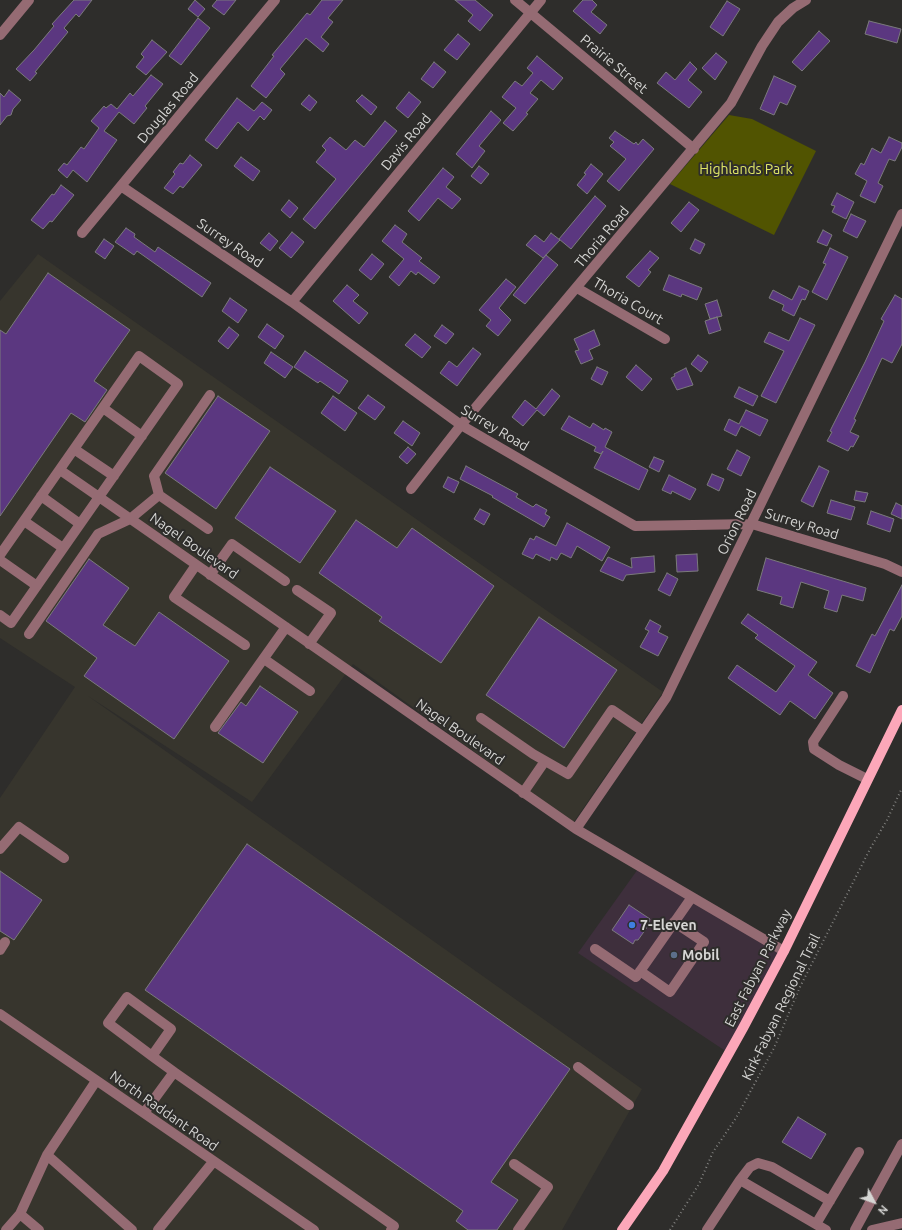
<!DOCTYPE html>
<style>
body{margin:0}
#map{position:relative;width:902px;height:1230px;overflow:hidden;background:#2e2d2b;font-family:Ubuntu,sans-serif}
canvas{display:block}
.north{position:absolute;left:854px;top:1182px;width:40px;height:40px;-webkit-text-stroke:3px #2e2d2b;paint-order:stroke;rotate:131deg;font-size:11px;font-weight:700;line-height:16px;text-align:center;color:#d6d6d4}
.north::after{content:'';display:block;margin:auto;width:14px;height:18px;background:#d6d6d4;clip-path:polygon(50% 0,100% 100%,50% 72%,0 100%)}
</style>
<div id="map">
<canvas width="902" height="1230"></canvas>
<div class="north">N</div>
</div>
<script>
const context = document.querySelector('canvas').getContext('2d');
context.lineJoin = 'round';
function paint(path, color) {
  context.fillStyle = color;
  context.fill(path, 'evenodd');
}
function shape(rows) {
  const path = new Path2D();
  for (const r of rows) {
    path.moveTo(r[0], r[1]);
    for (let i = 2; i < r.length; i += 2) path.lineTo(r[i], r[i + 1]);
  }
  return path;
}
function trace(path, color, width, dash) {
  context.strokeStyle = color;
  context.lineWidth = width;
  context.lineCap = dash ? 'butt' : 'round';
  context.setLineDash(dash || []);
  context.stroke(path);
}
function label(font, color, halo, rows, align = 'center') {
  context.font = font + ' Ubuntu,sans-serif';
  context.lineWidth = 4;
  context.setLineDash([]);
  context.textBaseline = 'middle';
  context.strokeStyle = halo;
  context.fillStyle = color;
  for (const [text, x, y, turn = 0] of rows) {
    context.save();
    context.translate(x, y);
    context.rotate((+turn || 0) * Math.PI / 180);
    context.textAlign = isNaN(turn) ? turn : align;
    if (halo) context.strokeText(text, 0, 0);
    context.fillText(text, 0, 0);
    context.restore();
  }
}
const commercial = shape([
 [638,869,781,952,727,1052,578,953]
]);
const built = shape([
 [38,254,663,692,573,823,353,664,252,802,88,696,642,1089,562,1230,0,1230,0,798,75,687,0,638,0,301]
]);
const green = shape([
 [729,115,752,119,816,151,774,235,670,184]
]);
const building = shape([
 [74,0,92,0,79,17,76,14,64,28,68,32,35,72,37,73,30,81,16,69,34,50,54,26,52,24,74,0],
 [195,0,205,9,198,17,188,9,195,0],
 [217,0,236,0,224,15,212,6,217,0],
 [322,0,343,0,328,18,333,22,321,37,329,44,323,52,306,38,280,69,285,74,266,98,251,86,274,56,272,55,307,13,310,15,322,0],
 [455,0,475,0,493,15,480,31,468,21,473,15,455,0],
 [583,0,592,0,597,5,591,12,607,25,600,34,573,11,583,0],
 [727,1,740,9,723,36,710,27,727,1],
 [198,18,210,28,181,65,169,56,198,18],
 [869,21,901,29,897,43,865,34,869,21],
 [819,31,830,41,802,71,792,62,819,31],
 [458,34,470,44,457,60,444,50,458,34],
 [152,40,167,52,146,75,136,67,144,57,141,54,152,40],
 [716,53,727,62,715,80,702,68,716,53],
 [537,56,563,78,553,90,541,80,530,93,538,99,526,113,528,114,513,131,503,123,516,108,502,97,515,81,522,86,533,73,527,68,537,56],
 [434,62,446,72,433,88,421,79,434,62],
 [690,62,697,69,688,80,702,92,689,108,657,83,666,72,675,80,690,62],
 [151,75,163,84,145,106,147,108,134,124,119,112,104,131,117,140,87,182,73,170,67,178,58,170,64,163,67,165,81,147,84,149,99,128,91,121,104,106,106,108,111,104,117,109,130,93,133,96,151,75],
 [774,76,796,86,787,105,780,102,774,115,760,109,774,76],
 [9,90,21,100,13,109,11,115,7,116,0,125,0,93,4,97,9,90],
 [409,92,421,102,408,118,396,108,409,92],
 [309,95,317,102,310,111,301,104,309,95],
 [362,95,377,107,371,115,356,101,362,95],
 [237,98,254,111,262,102,272,110,264,120,260,116,248,131,238,122,217,149,205,140,237,98],
 [491,111,501,120,479,146,485,151,472,168,456,154,491,111],
 [385,121,397,131,315,229,303,219,336,179,316,162,326,150,322,146,330,137,346,150,355,140,364,147,385,121],
 [615,131,634,144,636,142,638,145,643,139,654,149,619,191,607,181,626,159,610,146,614,142,609,138,615,131],
 [889,137,902,143,902,147,895,161,889,159,878,183,883,186,875,203,860,196,867,181,855,174,861,163,864,165,872,148,881,153,889,137],
 [190,155,202,165,183,188,180,186,173,194,164,188,175,174,173,172,180,163,183,164,190,155],
 [241,157,260,171,253,181,234,166,241,157],
 [591,164,603,174,587,194,577,185,586,174,584,173,591,164],
 [479,166,489,174,481,184,471,176,479,166],
 [443,168,454,177,446,187,461,199,452,209,438,198,419,221,408,211,443,168],
 [61,185,74,195,52,222,50,221,43,229,31,220,52,194,54,195,61,185],
 [837,193,854,202,846,219,832,212,835,206,831,205,837,193],
 [595,196,606,206,571,249,559,239,595,196],
 [289,200,298,208,290,218,281,210,289,200],
 [689,202,699,210,681,232,671,223,689,202],
 [851,214,866,221,857,238,843,231,851,214],
 [395,225,407,234,402,242,422,258,419,261,440,277,434,284,418,272,416,275,411,271,399,286,389,277,404,259,382,241,395,225],
 [126,228,135,234,134,237,155,252,158,247,211,283,202,297,137,251,134,255,115,242,126,228],
 [823,230,832,235,827,246,817,242,823,230],
 [292,232,304,242,291,258,279,248,292,232],
 [269,233,278,241,270,251,260,243,269,233],
 [551,233,560,240,543,258,526,245,535,235,544,242,551,233],
 [104,239,114,246,105,259,95,252,104,239],
 [695,239,705,244,700,254,690,249,695,239],
 [830,248,848,257,827,300,812,292,826,264,823,263,830,248],
 [650,251,659,258,648,270,651,272,639,287,626,277,650,251],
 [372,254,384,264,371,280,359,270,372,254],
 [546,255,558,265,525,304,513,295,546,255],
 [48,273,130,330,94,381,107,390,85,422,71,413,0,516,0,330,6,334,48,273],
 [669,275,702,288,697,300,682,294,681,297,663,290,669,275],
 [506,279,516,287,499,308,511,320,498,336,486,326,491,320,479,310,506,279],
 [347,285,359,295,353,301,368,313,359,324,333,301,347,285],
 [799,286,809,291,805,300,802,299,794,316,782,310,784,305,769,298,773,290,792,300,799,286],
 [895,295,902,299,902,344,892,363,882,358,854,419,856,420,850,432,859,436,853,447,851,446,848,451,827,441,832,432,830,431,865,362,884,321,881,319,895,295],
 [230,298,247,310,238,323,222,311,230,298],
 [717,300,722,316,710,319,705,304,717,300],
 [717,317,721,330,709,334,705,321,717,317],
 [800,318,815,325,776,403,761,396,784,351,764,342,769,332,789,341,800,318],
 [267,324,284,336,275,349,258,337,267,324],
 [442,325,454,334,446,344,434,336,442,325],
 [229,327,239,335,228,349,218,341,229,327],
 [594,330,600,345,589,350,593,359,581,364,575,351,579,350,574,339,594,330],
 [415,334,431,347,422,358,405,345,415,334],
 [473,348,481,354,457,386,440,373,449,361,457,367,473,348],
 [305,351,348,381,339,394,320,381,318,383,294,367,305,351],
 [271,352,293,367,285,378,264,363,271,352],
 [698,355,708,362,701,372,691,364,698,355],
 [636,365,652,379,642,391,626,377,636,365],
 [597,367,608,372,602,385,591,379,597,367],
 [686,368,693,385,677,390,671,378,675,376,674,374,686,368],
 [739,387,758,396,753,406,734,397,739,387],
 [552,389,560,396,544,416,537,410,523,426,512,417,525,400,536,409,552,389],
 [368,395,385,407,375,420,358,408,368,395],
 [218,396,270,431,216,509,165,473,218,396],
 [333,396,357,413,345,431,321,413,333,396],
 [746,410,768,420,760,436,741,426,736,436,724,430,729,419,739,424,746,410],
 [569,416,590,428,593,423,604,430,605,428,612,432,605,447,648,470,639,490,594,468,603,451,601,454,594,451,596,447,561,429,569,416],
 [403,421,420,433,412,446,394,433,403,421],
 [408,447,416,454,407,464,399,457,408,447],
 [737,450,750,457,741,476,727,469,737,450],
 [654,457,664,461,659,472,649,467,654,457],
 [466,466,518,494,516,497,533,507,536,504,547,510,545,514,550,517,544,527,492,497,493,496,460,479,466,466],
 [819,466,829,471,813,507,801,501,819,466],
 [270,467,336,511,300,563,235,518,270,467],
 [712,474,724,479,719,491,707,485,712,474],
 [669,475,696,489,690,500,672,491,671,494,662,490,669,475],
 [448,477,459,482,454,493,443,487,448,477],
 [856,491,868,493,865,502,854,500,856,491],
 [831,500,855,507,851,520,827,513,831,500],
 [896,503,902,506,902,519,891,514,896,503],
 [480,509,490,514,484,525,474,519,480,509],
 [871,511,894,519,890,532,867,524,871,511],
 [356,520,397,548,412,528,494,586,441,663,379,621,382,617,319,573,356,520],
 [567,523,610,547,602,561,577,546,571,558,561,553,557,560,551,557,550,561,536,554,533,559,522,554,530,538,534,540,536,536,556,546,567,523],
 [697,554,698,571,677,572,676,555,697,554],
 [654,556,655,572,626,575,623,581,600,571,608,557,632,568,631,558,654,556],
 [766,558,866,588,863,601,842,595,837,612,824,608,829,591,801,582,793,608,780,604,782,597,757,590,766,558],
 [89,559,129,588,103,625,135,646,159,612,229,661,174,739,84,676,97,658,46,621,89,559],
 [667,573,678,579,670,596,658,590,667,573],
 [902,585,902,616,894,631,890,629,870,673,856,666,872,634,875,636,902,585],
 [748,614,817,662,808,675,833,693,815,719,790,701,780,715,728,678,737,665,776,692,795,666,755,638,758,635,741,623,748,614],
 [539,617,617,670,564,748,486,695,539,617],
 [650,620,661,626,658,632,668,637,658,656,640,647,649,631,645,629,650,620],
 [260,686,298,712,263,763,218,733,241,702,246,706,260,686],
 [247,844,570,1069,491,1182,518,1200,497,1230,468,1230,456,1221,463,1211,145,990,247,844],
 [0,871,42,900,14,940,0,931,0,871],
 [629,905,650,919,648,926,638,940,635,940,633,944,612,930,629,905],
 [798,1117,826,1134,811,1159,782,1142,798,1117]
]);
const path = shape([
 [670,1230,699,1184,713,1152,736,1118,774,1048,800,987,870,849,887,820,902,788]
]);
const minor = shape([
 [515,0,694,149],
 [0,35,29,0],
 [121,186,292,302,461,425,635,526,752,524,885,564,902,572],
 [82,233,275,0],
 [577,288,665,339],
 [292,302,541,0],
 [103,408,142,436],
 [74,449,114,476],
 [411,489,461,425,731,103,762,46,778,22,793,8,806,0],
 [159,495,154,476,210,395],
 [41,496,80,524],
 [24,521,63,548],
 [0,555,139,356,178,384,99,497,60,470],
 [0,560,37,586],
 [196,565,174,597,245,645],
 [210,575,232,544,285,581],
 [297,590,331,613,309,644],
 [0,615,11,623,99,497,576,829,784,951],
 [29,634,98,534,130,519,159,495,208,529],
 [264,659,310,691],
 [843,696,813,742,814,749,839,765,867,779],
 [481,718,533,754,568,774,612,710,643,731],
 [215,727,286,627],
 [523,793,545,761],
 [576,829,666,698,902,214],
 [0,849,19,827,64,858],
 [595,949,636,977,692,897],
 [0,950,5,942],
 [640,971,670,992,704,942,674,922],
 [0,1014,314,1230],
 [152,1056,171,1029,127,997,108,1023,152,1056,174,1072],
 [578,1067,629,1105],
 [144,1113,174,1072,394,1226,391,1230],
 [47,1155,132,1230],
 [514,1164,548,1187,518,1230],
 [740,1180,750,1167,758,1163,772,1167,830,1201],
 [20,1214,47,1155,96,1081],
 [816,1224,859,1152],
 [6,1230,20,1214,39,1230],
 [158,1230,213,1162],
 [707,1230,740,1180,826,1230],
 [855,1230,902,1144],
 [872,1230,902,1223]
]);
const major = shape([
 [622,1230,663,1171,743,1028,784,951,902,710]
]);
const markers = [
 [632,925,4,"#3f7fe0"],
 [674,955,4,"#5c6f8a"]
];
const streetNames = [
 ["Prairie Street",614,64,40],
 ["Douglas Road",168,108,-50],
 ["Davis Road",406,142,-50],
 ["Thoria Road",602,237,-50],
 ["Surrey Road",230,243,34],
 ["Thoria Court",628,301,30],
 ["Surrey Road",495,428,31],
 ["Orion Road",737,522,-64],
 ["Surrey Road",802,524,17],
 ["Nagel Boulevard",194,546,35],
 ["Nagel Boulevard",460,732,35],
 ["East Fabyan Parkway",758,968,-63],
 ["Kirk-Fabyan Regional Trail",781,1007,-64],
 ["North Raddant Road",164,1111,35]
];
const parkNames = [
 ["Highlands Park",746,169]
];
const poiNames = [
 ["7-Eleven",640,925],
 ["Mobil",682,955]
];
paint(commercial, '#3e2f3c');
paint(built, '#37352d');
paint(green, '#515401');
paint(building, '#5b3780');
trace(building, '#7b7a7c', 1);
trace(path, '#81817f', 2, [1, 3]);
trace(minor, '#956b73', 10);
trace(major, '#fca7b9', 10);
for (const [x, y, r, color] of markers) {
  const dot = new Path2D();
  dot.arc(x, y, r, 0, 2 * Math.PI);
  context.fillStyle = color;
  context.fill(dot);
  trace(dot, '#2e2d2b', 1.5);
}
label('14px', '#d6d6d4', '#2e2d2b', streetNames);
label('14px', '#dfe666', '#2e2d2b', parkNames);
label('bold 14px', '#d6d6d4', '#2e2d2b', poiNames, 'left');
</script>
